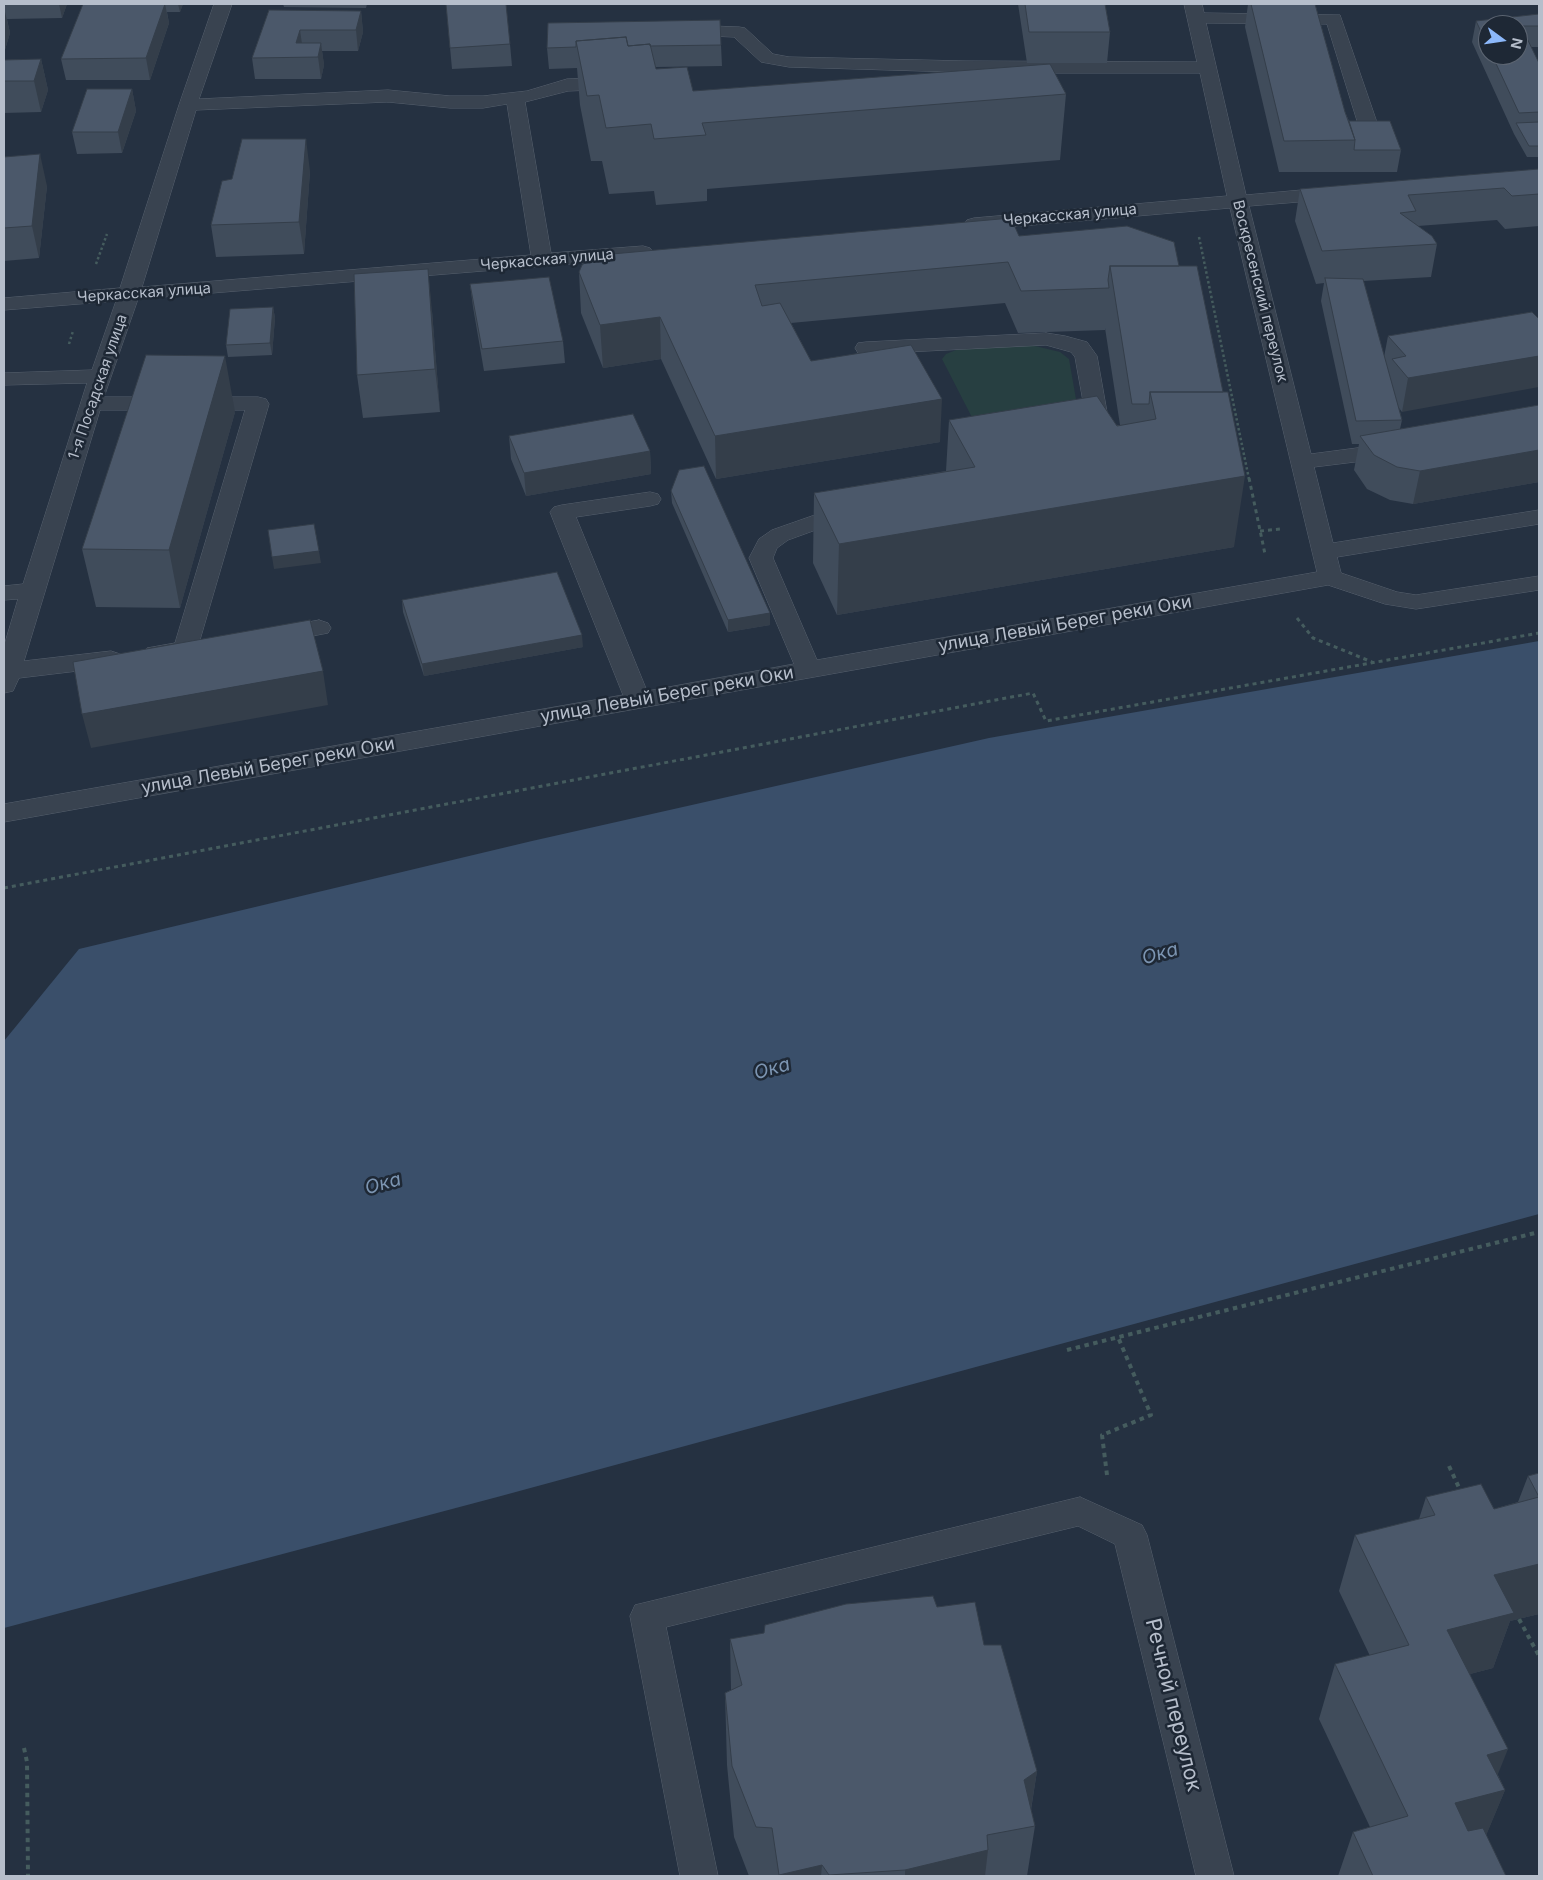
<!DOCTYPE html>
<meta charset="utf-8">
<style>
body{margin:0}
#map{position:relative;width:1543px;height:1880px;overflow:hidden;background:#253141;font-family:Inter,sans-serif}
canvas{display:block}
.frame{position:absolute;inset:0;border:5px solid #b6becb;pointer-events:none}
.north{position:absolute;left:1478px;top:15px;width:50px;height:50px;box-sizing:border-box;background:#1e2835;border:1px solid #5b6471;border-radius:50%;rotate:104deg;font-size:14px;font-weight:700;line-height:20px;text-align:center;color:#b6becb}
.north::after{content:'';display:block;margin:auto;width:18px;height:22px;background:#8cb8fa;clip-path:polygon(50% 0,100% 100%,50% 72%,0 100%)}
</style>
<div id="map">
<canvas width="1543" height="1880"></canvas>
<div class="frame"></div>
<div class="north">N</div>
</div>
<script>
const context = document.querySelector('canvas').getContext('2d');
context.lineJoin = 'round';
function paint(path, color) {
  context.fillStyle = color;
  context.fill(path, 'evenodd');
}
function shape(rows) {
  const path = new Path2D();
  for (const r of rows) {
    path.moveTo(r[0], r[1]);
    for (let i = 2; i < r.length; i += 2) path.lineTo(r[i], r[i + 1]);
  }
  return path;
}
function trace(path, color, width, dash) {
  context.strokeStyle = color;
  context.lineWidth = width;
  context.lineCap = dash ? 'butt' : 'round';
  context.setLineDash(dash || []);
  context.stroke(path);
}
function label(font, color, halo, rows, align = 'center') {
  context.font = font + ' Inter,sans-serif';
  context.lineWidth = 5;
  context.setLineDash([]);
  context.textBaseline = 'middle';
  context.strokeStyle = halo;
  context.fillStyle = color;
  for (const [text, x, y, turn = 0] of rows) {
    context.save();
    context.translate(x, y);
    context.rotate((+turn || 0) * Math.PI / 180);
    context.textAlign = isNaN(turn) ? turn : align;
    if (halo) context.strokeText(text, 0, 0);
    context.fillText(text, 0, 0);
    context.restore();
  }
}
const green = shape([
 [1031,345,1060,352,1069,359,1080,422,981,435,942,359,946,354,956,350,983,347]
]);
const water = shape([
 [1539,641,1539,1214,501,1496,4,1628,4,1041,79,949,532,841,989,738]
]);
const pathFar2 = shape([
 [1199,237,1249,479],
 [96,264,107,234],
 [69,344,73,331]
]);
const pathFar1 = shape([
 [1249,478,1265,554],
 [1260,531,1281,529],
 [1297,618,1313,638,1372,662],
 [4,888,1033,693,1046,721,1539,633]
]);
const path = shape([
 [1067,1350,1539,1232],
 [1449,1466,1461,1492],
 [1107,1475,1102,1435,1151,1415,1118,1337],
 [1519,1619,1539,1656],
 [24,1748,27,1762,28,1876]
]);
const minor = shape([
 [214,4,232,4,199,99,388,90,450,96,483,96,527,91,567,79,617,77,624,79,626,83,624,87,617,89,568,91,525,102,551,253,643,246,650,248,653,252,650,256,643,258,138,299,104,397,258,397,266,399,269,404,197,650,194,655,185,658,156,661,147,658,144,653,147,648,175,643,245,410,100,410,24,661,111,651,120,654,123,659,120,664,111,667,19,678,13,691,4,693,4,646,18,599,4,600,4,586,23,584,87,383,4,385,4,373,92,370,116,301,4,310,4,298,120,288,179,105,214,4],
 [388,102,450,108,483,108,507,104,531,255,142,287,196,110,388,102],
 [1184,4,1202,4,1204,13,1340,15,1383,140,1380,144,1373,146,1366,144,1363,140,1327,24,1206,23,1246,195,1335,187,1342,189,1345,193,1342,197,1335,199,1249,206,1311,454,1395,443,1403,445,1406,450,1403,455,1395,457,1314,467,1333,543,1539,510,1539,524,1337,557,1341,573,1397,592,1416,595,1539,576,1539,590,1416,609,1385,604,1328,585,4,822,4,804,623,695,550,512,554,507,562,505,650,492,658,494,661,499,658,504,650,506,576,517,647,691,794,664,749,558,759,539,772,530,849,503,857,505,861,510,857,515,788,540,777,548,773,558,817,660,1317,572,1230,208,974,230,967,228,964,224,967,220,974,218,1227,196,1200,73,975,73,975,86,973,90,966,92,959,90,957,86,956,72,789,67,761,62,734,37,685,35,679,34,676,30,679,26,685,25,739,27,745,28,773,54,789,57,965,61,1197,62,1184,4],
 [1046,333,1065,336,1087,342,1097,356,1110,429,1104,439,1096,441,1088,439,1085,434,1088,429,1075,357,1071,352,1046,345,866,354,858,353,855,348,858,343,866,342,1046,333],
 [319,620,328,623,331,628,328,633,275,643,266,640,263,635,266,630,319,620],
 [1080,1497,1142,1525,1147,1535,1234,1876,1196,1876,1115,1544,1078,1526,666,1627,718,1876,680,1876,630,1616,635,1605,1080,1497]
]);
const wall = shape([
 [4,4,67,4,62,18,7,19,10,33,4,53],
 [83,4,183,4,180,12,167,12,169,23,150,80,66,80,61,59],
 [283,4,367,4,366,8,284,7],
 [446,4,510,44,512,66,452,69],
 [1018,4,1105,4,1110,32,1107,63,1027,63],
 [1248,4,1315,4,1345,112,1349,121,1401,150,1397,172,1279,172,1245,27],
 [1524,4,1539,4,1525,5],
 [269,10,361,11,363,32,358,51,322,51,324,65,321,79,255,79,252,58],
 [1539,14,1539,47,1531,47,1539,63,1539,157,1527,157,1514,134,1472,42,1476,21],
 [1488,25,1518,55,1488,55],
 [548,23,721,45,722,66,656,67,656,69,693,91,1066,94,1060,160,707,189,707,201,656,205,654,191,609,194,602,161,591,161,580,105,577,68,549,69,547,48],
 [41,59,48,90,41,112,4,113,4,60],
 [132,89,136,111,122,153,77,154,72,132],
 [4,157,47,186,39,258,4,261],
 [1539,169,1539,226,1505,229,1497,220,1418,226,1437,244,1431,277,1363,281,1384,357,1388,336,1532,312,1402,412,1399,408,1402,420,1400,429,1539,405,1539,482,1413,504,1390,500,1367,489,1354,470,1359,444,1352,444,1321,301,1324,283,1316,284,1295,221,1300,189],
 [310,171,304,254,216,257,211,225,232,179],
 [1019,236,1174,242,1234,547,837,615,813,563,814,493,946,471,949,420,1120,425,1105,328,1105,330,1018,333,1005,303,791,323,811,361,940,442,716,479,661,359,603,368,581,313,579,272],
 [470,284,563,341,565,363,484,371,473,307],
 [273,307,275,318,272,355,228,357,226,345],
 [432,311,440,412,363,418,357,375],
 [235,412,180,608,96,607,82,549],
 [509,436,650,451,651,474,526,496,511,459],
 [671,491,770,625,728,632,672,503],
 [402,600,583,647,424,676,403,612],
 [1539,1473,1539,1614,1510,1621,1493,1668,1470,1674,1498,1775,1505,1790,1486,1835,1506,1876,1338,1876,1353,1832,1370,1827,1319,1719,1335,1664,1370,1656,1339,1591,1355,1535,1419,1519,1426,1497,1494,1509,1518,1502,1528,1476],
 [937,1607,984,1645,1037,1771,1031,1810,1035,1826,1027,1876,749,1876,734,1837,727,1765,725,1693,731,1690,730,1639]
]);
const shadedWall = shape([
 [59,4,67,4,62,18],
 [165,4,169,23,150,80,146,58],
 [178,4,183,4,180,12],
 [361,11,363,32,358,51,356,30],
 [5,12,10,33,4,53,4,16],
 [300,30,303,51,296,43],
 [321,43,324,65,321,79,318,57],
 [41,59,48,90,41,112,34,81],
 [132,89,136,111,122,153,118,132],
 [306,139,310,171,304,254,299,222],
 [40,154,47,186,39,258,32,226],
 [428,269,432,311,440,412,435,369],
 [273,307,275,318,272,355,270,343],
 [660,317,661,359,603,368,600,325],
 [225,356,235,412,180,608,169,550],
 [1539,356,1539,387,1402,412,1408,378],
 [942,399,940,442,716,479,715,436],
 [1539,450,1539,482,1413,504,1420,471],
 [650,451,651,474,526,496,524,473],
 [1245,476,1234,547,837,615,839,544],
 [319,551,321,563,274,569,272,557],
 [770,613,770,625,728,632,728,620],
 [582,635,583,647,424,676,422,664],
 [323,671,328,705,91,748,82,714],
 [1539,1564,1539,1614,1510,1621,1493,1668,1428,1685,1447,1630,1494,1575],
 [1508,1749,1490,1794,1505,1790,1483,1843,1435,1856,1455,1803,1487,1755],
 [1037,1771,1028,1827,1024,1780],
 [988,1850,985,1876,905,1876,905,1870],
 [822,1865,821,1876,779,1876,779,1875]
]);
const building = shape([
 [83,4,165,4,146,58,61,59,83,4],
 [446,4,506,4,510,44,450,48,446,4],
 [1025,4,1105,4,1110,32,1029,32,1025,4],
 [1251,4,1315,4,1345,112,1355,140,1284,141,1251,4],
 [269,10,361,11,356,30,300,30,296,43,321,43,318,57,252,58,269,10],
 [1539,14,1539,26,1521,26,1539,63,1539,112,1519,113,1492,55,1518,55,1518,25,1488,25,1488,46,1476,21,1539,14],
 [720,20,721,45,650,46,650,44,628,46,626,37,576,41,576,47,547,48,548,23,720,20],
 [626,37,628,46,650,44,656,69,687,67,693,91,1050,64,1066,94,702,123,706,135,654,139,651,124,606,128,599,95,587,96,576,41,626,37],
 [41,59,34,81,4,81,4,60,41,59],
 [87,89,132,89,118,132,72,132,87,89],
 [1349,121,1390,121,1401,150,1354,150,1355,140,1349,121],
 [1539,122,1539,146,1529,146,1516,123,1539,122],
 [242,139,306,139,299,222,211,225,222,181,232,179,242,139],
 [40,154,32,226,4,228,4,157,40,154],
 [1539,169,1539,194,1512,196,1504,188,1408,195,1416,211,1400,213,1432,236,1437,244,1322,251,1300,189,1539,169],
 [1011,218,1019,236,1127,226,1174,242,1179,266,1110,266,1108,280,1109,288,1021,291,1008,262,755,285,762,306,780,303,811,361,911,345,942,399,715,436,660,317,600,325,579,272,582,265,590,259,601,255,1011,218],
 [1110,266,1197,266,1223,392,1150,392,1149,404,1132,404,1110,266],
 [428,269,435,369,357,375,354,274,428,269],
 [549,277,563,341,482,349,470,284,549,277],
 [1325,278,1363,279,1402,420,1356,421,1325,278],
 [273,307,270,343,226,345,230,309,273,307],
 [1532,312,1539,319,1539,356,1408,378,1392,359,1406,356,1388,336,1532,312],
 [146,355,225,356,169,550,82,549,146,355],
 [1150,392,1228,392,1245,476,839,544,814,493,975,467,949,420,1097,396,1117,426,1156,419,1150,392],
 [1539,405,1539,450,1420,471,1397,467,1374,455,1360,436,1539,405],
 [633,414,650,451,524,473,509,436,633,414],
 [704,466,770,613,728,620,671,491,679,470,704,466],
 [314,524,319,551,272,557,268,530,314,524],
 [557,572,582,635,422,664,402,600,557,572],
 [310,620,323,671,82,714,73,662,310,620],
 [1539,1473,1539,1497,1528,1476,1539,1473],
 [1481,1484,1494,1509,1539,1497,1539,1564,1494,1575,1514,1613,1447,1630,1508,1749,1487,1755,1505,1790,1455,1803,1468,1831,1483,1828,1506,1876,1373,1876,1353,1832,1408,1816,1335,1664,1409,1645,1355,1535,1435,1515,1426,1497,1481,1484],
 [933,1596,937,1607,975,1602,984,1645,1001,1645,1037,1771,1024,1780,1035,1826,987,1835,988,1850,905,1870,829,1875,822,1865,779,1875,772,1828,756,1827,732,1766,725,1693,742,1685,730,1639,764,1633,765,1625,846,1604,933,1596]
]);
const farStreetnames = [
 ["Черкасская улица",1070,215,-5],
 ["Черкасская улица",547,260,-5],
 ["Воскресенский переулок",1260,291,76],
 ["Черкасская улица",144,293,-4],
 ["1-я Посадская улица",98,387,-71]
];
const streetNames = [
 ["улица Левый Берег реки Оки",1065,624,-10],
 ["улица Левый Берег реки Оки",667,695,-10],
 ["улица Левый Берег реки Оки",268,766,-10]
];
const waterNames = [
 ["Ока",1160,954,-16],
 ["Ока",772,1069,-16],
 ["Ока",383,1184,-16]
];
const nearStreetnames = [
 ["Речной переулок",1173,1705,76]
];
paint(green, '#273f41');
paint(water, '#3a4f6a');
trace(minor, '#57616e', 1);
trace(pathFar2, '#455c5e', 2.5, [2.5, 2.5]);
trace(pathFar1, '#455c5e', 3, [4, 4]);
trace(path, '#455c5e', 4, [4.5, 4.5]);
paint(minor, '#394350');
paint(wall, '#404c5b');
paint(shadedWall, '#343e4a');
paint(building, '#4b586a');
trace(building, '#343e4a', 1);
label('15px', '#b6becb', '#1e2835', farStreetnames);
label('18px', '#b6becb', '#1e2835', streetNames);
label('italic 19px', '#7c95b2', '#1e2835', waterNames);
label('21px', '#b6becb', '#1e2835', nearStreetnames);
</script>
